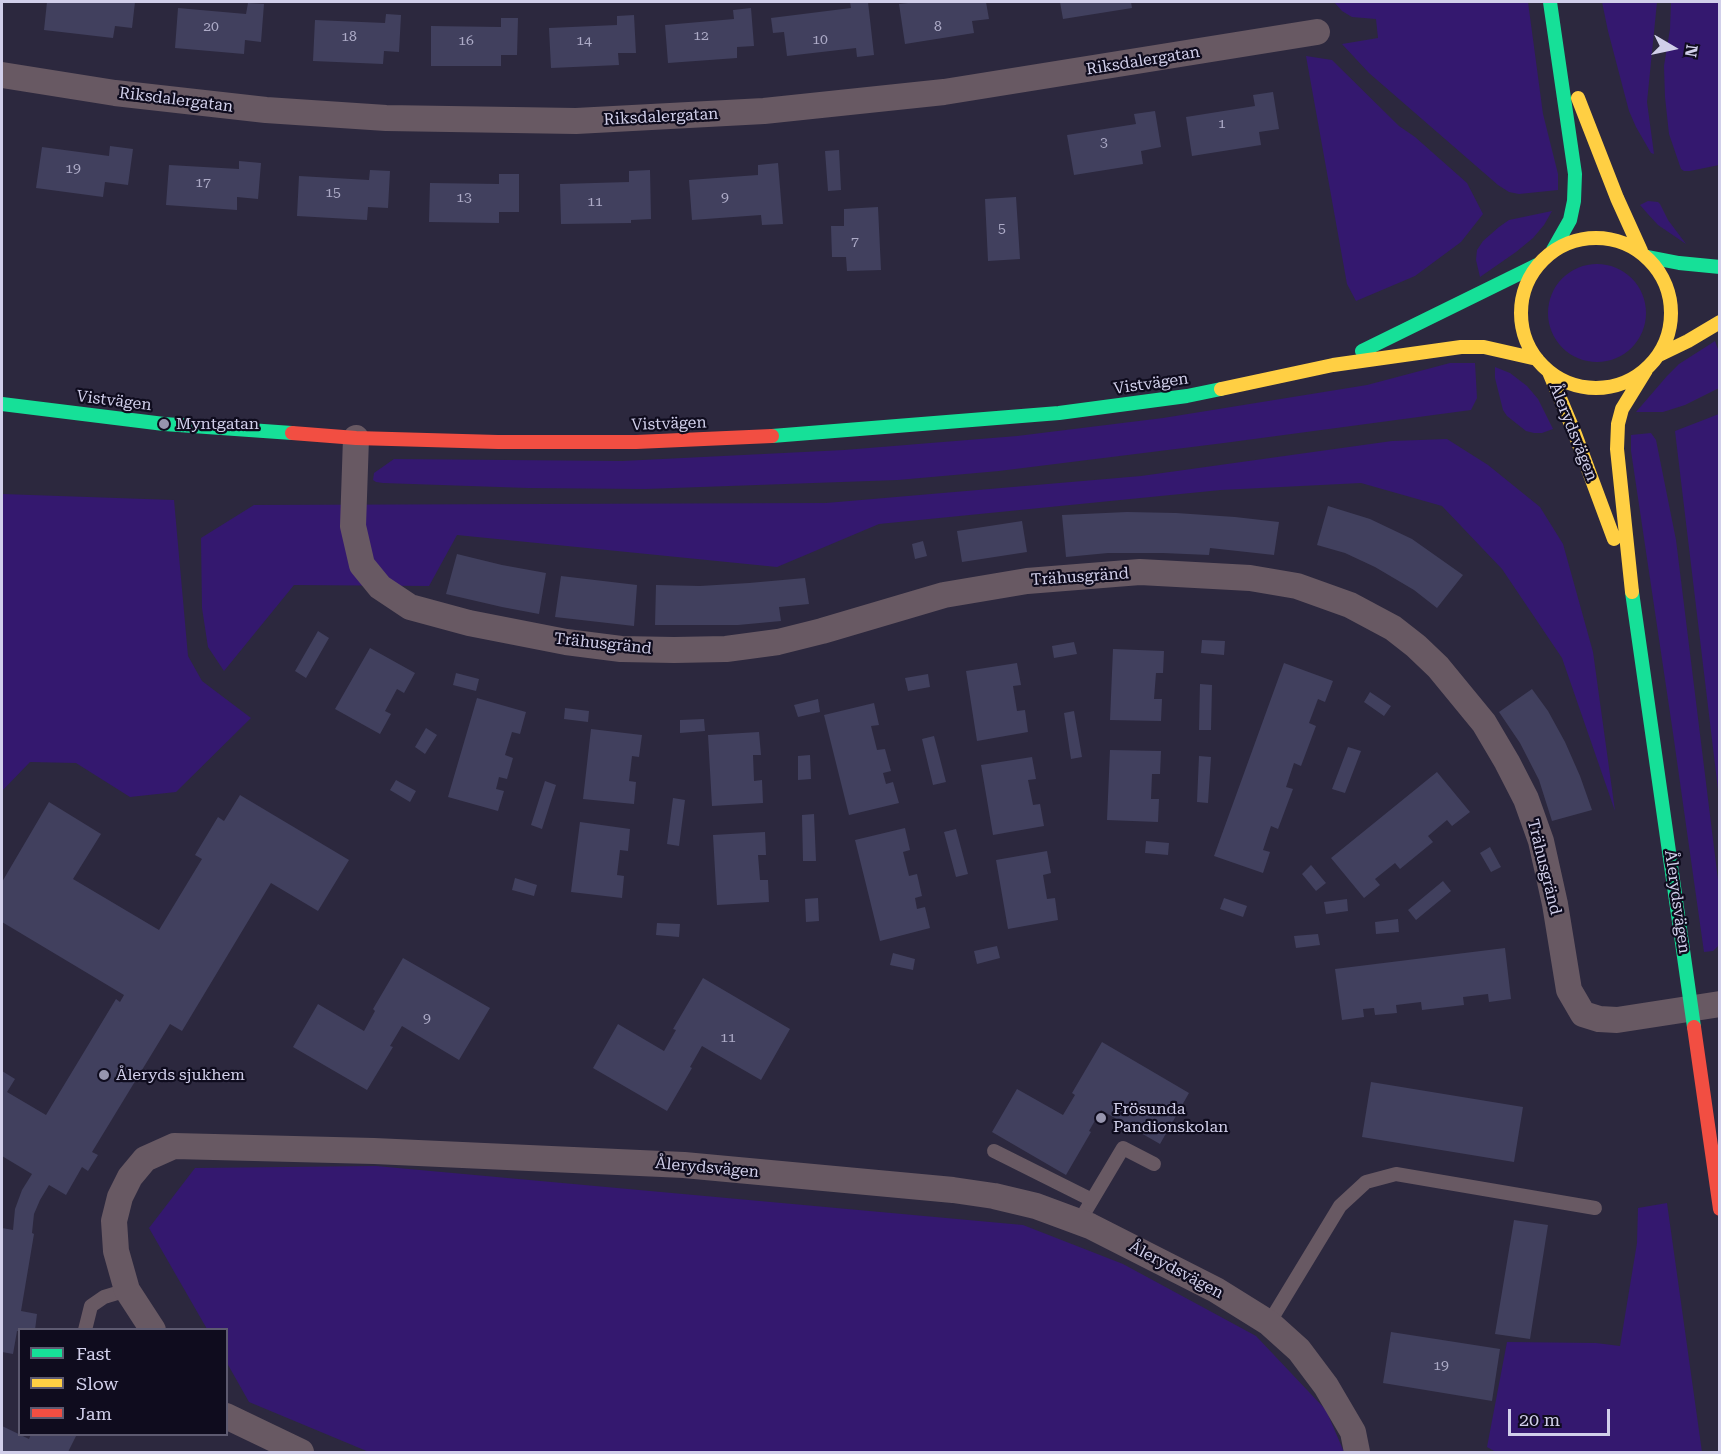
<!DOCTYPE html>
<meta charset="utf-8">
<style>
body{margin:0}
#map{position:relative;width:1721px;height:1454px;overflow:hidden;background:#2c283e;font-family:"Roboto Serif",serif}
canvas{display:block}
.frame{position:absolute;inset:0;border:3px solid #d1cfea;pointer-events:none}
.legend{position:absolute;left:18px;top:1328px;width:210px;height:108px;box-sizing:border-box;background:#0f0c1e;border:2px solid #5d5a70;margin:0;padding:8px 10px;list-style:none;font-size:18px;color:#d1cfea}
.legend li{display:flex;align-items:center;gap:12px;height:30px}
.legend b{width:30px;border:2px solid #5d5a70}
.north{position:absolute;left:1643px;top:18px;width:60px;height:60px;-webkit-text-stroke:4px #0f0c1e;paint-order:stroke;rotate:99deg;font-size:16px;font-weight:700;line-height:24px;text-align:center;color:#d1cfea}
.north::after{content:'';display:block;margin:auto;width:21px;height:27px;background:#d1cfea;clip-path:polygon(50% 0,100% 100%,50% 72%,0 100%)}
.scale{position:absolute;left:1508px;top:1409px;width:102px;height:27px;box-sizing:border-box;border:3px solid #d1cfea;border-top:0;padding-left:8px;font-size:18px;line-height:21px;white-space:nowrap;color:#d1cfea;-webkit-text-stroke:4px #0f0c1e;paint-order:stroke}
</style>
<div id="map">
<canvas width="1721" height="1454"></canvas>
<div class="frame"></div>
<ul class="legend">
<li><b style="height:8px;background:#16e098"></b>Fast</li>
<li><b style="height:8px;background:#ffcf43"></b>Slow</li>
<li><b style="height:8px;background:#f24e42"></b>Jam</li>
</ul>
<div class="north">N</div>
<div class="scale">20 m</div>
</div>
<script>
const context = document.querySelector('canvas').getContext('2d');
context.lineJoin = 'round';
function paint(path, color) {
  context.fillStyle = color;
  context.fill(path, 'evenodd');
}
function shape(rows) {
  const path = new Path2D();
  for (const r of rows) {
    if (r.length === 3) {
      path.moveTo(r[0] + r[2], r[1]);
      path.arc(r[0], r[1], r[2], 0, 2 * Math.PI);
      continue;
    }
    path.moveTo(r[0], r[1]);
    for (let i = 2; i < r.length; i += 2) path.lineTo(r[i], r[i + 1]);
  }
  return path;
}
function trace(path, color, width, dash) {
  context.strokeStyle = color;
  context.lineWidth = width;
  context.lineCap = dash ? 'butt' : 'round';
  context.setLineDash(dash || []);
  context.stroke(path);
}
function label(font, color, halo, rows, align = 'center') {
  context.font = font + ' "Roboto Serif",serif';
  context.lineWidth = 4.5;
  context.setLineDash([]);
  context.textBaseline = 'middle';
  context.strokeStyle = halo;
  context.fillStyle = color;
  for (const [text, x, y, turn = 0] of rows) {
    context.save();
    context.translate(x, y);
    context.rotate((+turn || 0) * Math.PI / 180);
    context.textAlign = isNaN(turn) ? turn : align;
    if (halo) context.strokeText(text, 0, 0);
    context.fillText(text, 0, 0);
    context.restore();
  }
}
const green = shape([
 [1334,2,1528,2,1543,114,1558,174,1558,190,1519,194,1509,192,1498,185,1369,73,1342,44,1378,38,1376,19,1352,17,1342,11],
 [1602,2,1657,2,1647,102,1654,154,1651,153,1636,127,1629,111,1608,31],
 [1671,2,1719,2,1719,165,1690,171,1684,171,1681,169,1669,134,1665,97,1664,66,1670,29],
 [1306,56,1332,60,1399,126,1415,137,1467,183,1483,214,1461,242,1415,276,1356,301,1347,284],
 [1648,201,1658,202,1660,204,1668,220,1686,244,1658,225,1647,213,1640,205],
 [1552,211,1544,225,1533,238,1516,252,1480,277,1476,260,1477,250,1483,241,1499,227,1509,220],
 [1597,313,49],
 [1715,341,1719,352,1719,388,1685,405,1663,412,1636,412,1667,376,1679,364],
 [1450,363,1475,363,1477,398,1471,410,1224,443,999,471,898,480,645,489,528,488,383,483,376,482,373,480,374,473,394,459,622,461,844,450,1017,436,1163,418,1367,385],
 [1495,367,1510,373,1527,386,1538,399,1553,429,1542,433,1534,433,1526,431,1507,416,1503,410,1495,378],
 [1719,414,1719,798,1675,431],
 [1651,433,1656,440,1676,540,1719,888,1719,945,1713,951,1704,952,1673,733,1631,451,1631,435],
 [1447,439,1488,465,1540,507,1563,544,1593,652,1615,811,1562,658,1502,569,1442,506,1361,483,1221,490,879,524,777,567,457,535,429,586,294,585,224,671,208,647,202,608,201,538,254,505,826,503,1141,476,1392,441],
 [2,494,174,500,188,656,202,681,251,718,176,792,130,797,76,763,30,762,2,791],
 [376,1166,1023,1225,1123,1264,1256,1336,1326,1410,1344,1452,369,1452,249,1402,227,1363,226,1330,207,1329,149,1228,195,1168],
 [1667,1203,1702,1452,1496,1452,1487,1447,1507,1342,1596,1343,1620,1346,1637,1243,1638,1208]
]);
const building = shape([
 [47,2,135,2,132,28,115,26,113,38,44,30],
 [850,2,868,2,874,55,857,57,856,48,787,56,784,32,773,33,771,18,851,8],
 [917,2,986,2,989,19,972,21,974,33,905,44,899,4],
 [1060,2,1131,2,1132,8,1063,19],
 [248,3,264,4,261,42,245,40,244,54,175,48,178,8,246,14],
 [751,8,754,46,737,47,737,58,668,63,665,25,734,19,733,10],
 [386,14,401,15,399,52,384,51,383,64,313,61,315,20,385,23],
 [634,15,636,53,618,53,619,65,551,68,549,28,617,25,617,16],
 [501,18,518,18,517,55,501,55,501,66,431,66,431,26,501,27],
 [1273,92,1279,129,1259,132,1261,145,1192,156,1186,117,1255,106,1253,95],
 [1155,111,1161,147,1141,151,1143,164,1074,175,1067,135,1136,124,1134,114],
 [110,146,133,149,128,185,105,182,103,197,36,188,42,147,109,156],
 [839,150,841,190,828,191,825,151],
 [239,161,261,163,258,199,237,197,237,210,166,205,169,165,239,169],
 [778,163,783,224,762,225,761,215,692,220,689,180,758,175,758,165],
 [370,170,390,171,388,208,368,207,367,220,297,216,299,176,369,180],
 [650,170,651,219,631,220,631,223,561,224,560,184,629,182,629,171],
 [499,174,519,174,519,212,499,212,499,223,429,222,430,183,499,184],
 [1016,197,1020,259,988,261,985,199],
 [878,207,881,270,847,271,846,257,832,257,831,226,844,226,844,209],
 [1328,506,1370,519,1412,539,1463,575,1437,608,1414,590,1375,567,1345,553,1317,545],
 [1127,512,1176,513,1235,517,1279,522,1274,555,1210,548,1209,555,1163,553,1108,553,1066,557,1062,515],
 [1022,521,1027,552,962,562,957,531],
 [923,541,927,556,915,559,912,544],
 [457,554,502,565,546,573,539,614,502,607,446,594],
 [561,576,637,585,634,626,555,617],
 [805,578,809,604,779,607,781,621,738,625,655,625,656,585,700,586,749,583],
 [318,631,329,638,306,678,295,671],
 [1202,640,1225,641,1224,655,1201,653],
 [1074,642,1077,654,1054,658,1052,646],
 [370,648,415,673,404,693,397,689,385,711,391,714,380,734,335,709],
 [1113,649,1164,651,1163,673,1156,673,1154,699,1162,699,1161,721,1110,720],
 [1017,663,1021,685,1013,686,1017,711,1025,710,1028,732,977,741,966,671],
 [1284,663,1333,681,1325,702,1318,699,1309,723,1316,726,1301,766,1294,763,1286,787,1293,789,1278,829,1271,826,1263,850,1270,852,1263,873,1214,856],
 [456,673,479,679,476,691,453,685],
 [928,674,930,687,908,691,905,678],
 [1200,684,1212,685,1211,730,1199,730],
 [1532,689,1548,711,1565,742,1580,776,1592,810,1552,821,1539,780,1520,743,1499,712],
 [1370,692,1391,706,1384,716,1364,702],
 [477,698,526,712,520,734,512,732,505,755,513,758,507,779,499,777,496,789,504,791,498,811,448,797],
 [818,699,820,712,798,717,794,705],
 [874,703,879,725,871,726,877,750,885,749,891,771,883,773,886,784,893,782,899,803,849,815,824,715],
 [565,708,589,711,588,722,564,719],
 [1074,711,1082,757,1071,759,1064,713],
 [704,719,705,731,680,733,680,720],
 [426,728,437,735,425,754,415,747],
 [591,729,642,735,639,757,632,756,629,781,636,782,634,804,583,799],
 [759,732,761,755,753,755,754,781,762,780,763,803,712,806,708,735],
 [934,736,946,782,933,785,922,739],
 [1348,747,1361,751,1345,793,1332,789],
 [1110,750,1161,751,1160,774,1152,774,1151,799,1159,799,1158,822,1107,820],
 [810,755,811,779,798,780,798,756],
 [1199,756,1211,757,1208,803,1197,802],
 [1032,757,1036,779,1028,780,1033,805,1040,804,1044,826,993,835,981,765],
 [1437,772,1470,812,1452,826,1447,820,1428,836,1433,842,1400,869,1395,863,1375,879,1380,885,1364,898,1331,858],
 [396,780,416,791,410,802,390,790],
 [545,781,556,785,542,829,531,825],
 [240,795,349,860,318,911,271,883,182,1031,170,1024,92,1152,98,1155,88,1171,82,1167,66,1195,49,1185,40,1200,34,1214,32,1233,34,1234,21,1311,37,1314,35,1330,17,1331,13,1354,2,1352,2,1228,13,1230,15,1209,22,1190,32,1174,2,1156,2,1071,15,1079,7,1092,46,1115,116,999,120,1002,124,995,2,922,2,882,49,802,101,834,73,879,159,930,202,859,195,855,218,817,224,821],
 [673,798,685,800,679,846,667,844],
 [814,814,816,861,803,861,802,815],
 [580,822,630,829,628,851,620,850,617,875,624,876,622,898,571,892],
 [905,828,910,850,903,852,909,876,917,874,922,896,915,898,917,909,925,907,930,928,880,941,855,840],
 [956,829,968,874,956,877,944,832],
 [765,832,766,855,758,855,760,880,768,880,769,902,717,905,713,835],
 [1146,841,1169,843,1168,855,1145,853],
 [1490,847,1501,867,1491,872,1480,853],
 [1047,851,1051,873,1043,875,1047,899,1055,898,1058,920,1008,929,996,860],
 [1311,865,1326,883,1316,891,1302,874],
 [515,878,537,885,534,896,512,890],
 [1443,881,1451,891,1416,920,1408,910],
 [818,898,819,921,806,922,805,899],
 [1224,898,1247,906,1243,917,1220,909],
 [1347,899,1348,911,1326,914,1324,902],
 [1398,919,1399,932,1376,934,1375,922],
 [657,923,680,924,679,937,656,935],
 [1318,934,1320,945,1296,948,1294,936],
 [997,946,1000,958,977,964,974,951],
 [1505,948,1511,999,1489,1002,1488,994,1463,997,1464,1005,1422,1010,1421,1002,1396,1005,1397,1013,1375,1015,1374,1008,1363,1009,1364,1017,1342,1020,1335,969],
 [893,953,915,959,913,970,890,965],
 [403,958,490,1008,459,1060,402,1026,390,1046,393,1047,367,1090,293,1047,318,1004,364,1031,375,1011,373,1009],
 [703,978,790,1029,761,1080,702,1046,690,1067,692,1068,667,1111,593,1068,618,1024,664,1051,676,1030,673,1029],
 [1102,1042,1189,1093,1160,1144,1101,1110,1089,1131,1091,1132,1066,1175,992,1132,1017,1089,1063,1115,1075,1095,1072,1093],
 [1371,1082,1523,1107,1514,1162,1362,1137],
 [1514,1220,1548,1225,1530,1339,1495,1334],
 [1391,1332,1500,1349,1492,1401,1383,1383],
 [2,1426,29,1439,31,1434,77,1434,68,1452,2,1452]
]);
const lane = shape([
 [994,1151,1092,1200],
 [1079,1222,1123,1148,1154,1164],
 [1269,1323,1340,1206,1366,1182,1396,1174,1595,1208],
 [85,1330,91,1306,104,1297,127,1290]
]);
const street = shape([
 [2,75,115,93,266,110,386,118,576,121,764,111,944,92,1317,32],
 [356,438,353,526,362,565,380,587,410,607,469,623,566,642,621,649,674,650,726,649,778,642,822,631,944,595,1027,581,1140,572,1250,578,1297,586,1350,605,1393,628,1416,646,1438,667,1484,723,1507,762,1526,799,1541,841,1555,904,1569,990,1583,1014,1599,1019,1617,1020,1720,1004],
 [153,1330,127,1290,116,1251,114,1221,120,1197,130,1177,145,1159,174,1146,374,1151,684,1165,953,1190,994,1196,1036,1206,1090,1226,1216,1290,1269,1323,1299,1350,1326,1386,1353,1432,1357,1452],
 [226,1416,301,1452]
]);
const fast = shape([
 [1550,2,1575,174,1574,201,1570,220,1553,250],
 [1648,257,1679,263,1720,267],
 [1362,351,1537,265],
 [2,404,164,424,292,433],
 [772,436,1059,413,1187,396,1221,389],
 [1632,592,1694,1027]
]);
const slow = shape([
 [1578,98,1617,198,1641,251],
 [1596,313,75],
 [1659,355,1688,341,1720,322],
 [1549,372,1575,434,1614,539],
 [1221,389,1333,365,1461,347,1484,347,1537,359],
 [1632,592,1617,449,1618,424,1622,409,1646,370]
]);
const jam = shape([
 [292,433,356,438,498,442,636,442,772,436],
 [1694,1027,1720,1209]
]);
const markers = [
 [164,424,6,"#9795ae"],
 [104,1075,6,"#9795ae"],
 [1101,1118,6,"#9795ae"]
];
const numberNames = [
 ["20",211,27],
 ["8",938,27],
 ["12",701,36],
 ["18",349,37],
 ["10",820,40],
 ["16",466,41],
 ["14",584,41],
 ["1",1222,124],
 ["3",1104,143],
 ["19",73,169],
 ["17",203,183],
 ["15",333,193],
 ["13",464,198],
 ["9",725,198],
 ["11",595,202],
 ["5",1002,229],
 ["7",855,242],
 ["9",427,1019],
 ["11",728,1038],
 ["19",1441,1366]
];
const streetNames = [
 ["Riksdalergatan",1143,61,-9],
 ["Riksdalergatan",176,100,7],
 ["Riksdalergatan",661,117,-3],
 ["Vistvägen",1151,384,-8],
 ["Vistvägen",114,401,7],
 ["Vistvägen",669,424,-2],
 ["Ålerydsvägen",1573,432,68],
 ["Trähusgränd",1080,577,-4],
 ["Trähusgränd",603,644,6],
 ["Trähusgränd",1544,867,76],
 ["Ålerydsvägen",1677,902,82],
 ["Ålerydsvägen",707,1168,5],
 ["Ålerydsvägen",1176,1270,28]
];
const poiNames = [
 ["Myntgatan",176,424],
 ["Åleryds sjukhem",116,1075],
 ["Frösunda",1113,1109],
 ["Pandionskolan",1113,1127]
];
paint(green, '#34186f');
paint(building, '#41405e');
trace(lane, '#685963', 14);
trace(street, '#685963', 26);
trace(fast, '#16e098', 14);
trace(slow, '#ffcf43', 14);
trace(jam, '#f24e42', 14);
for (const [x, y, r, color] of markers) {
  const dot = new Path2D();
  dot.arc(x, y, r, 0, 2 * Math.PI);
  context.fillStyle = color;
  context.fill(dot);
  trace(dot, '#0f0c1e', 2);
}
label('14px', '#adabc7', null, numberNames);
label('16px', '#d1cfea', '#0f0c1e', streetNames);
label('16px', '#d1cfea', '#0f0c1e', poiNames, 'left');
</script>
